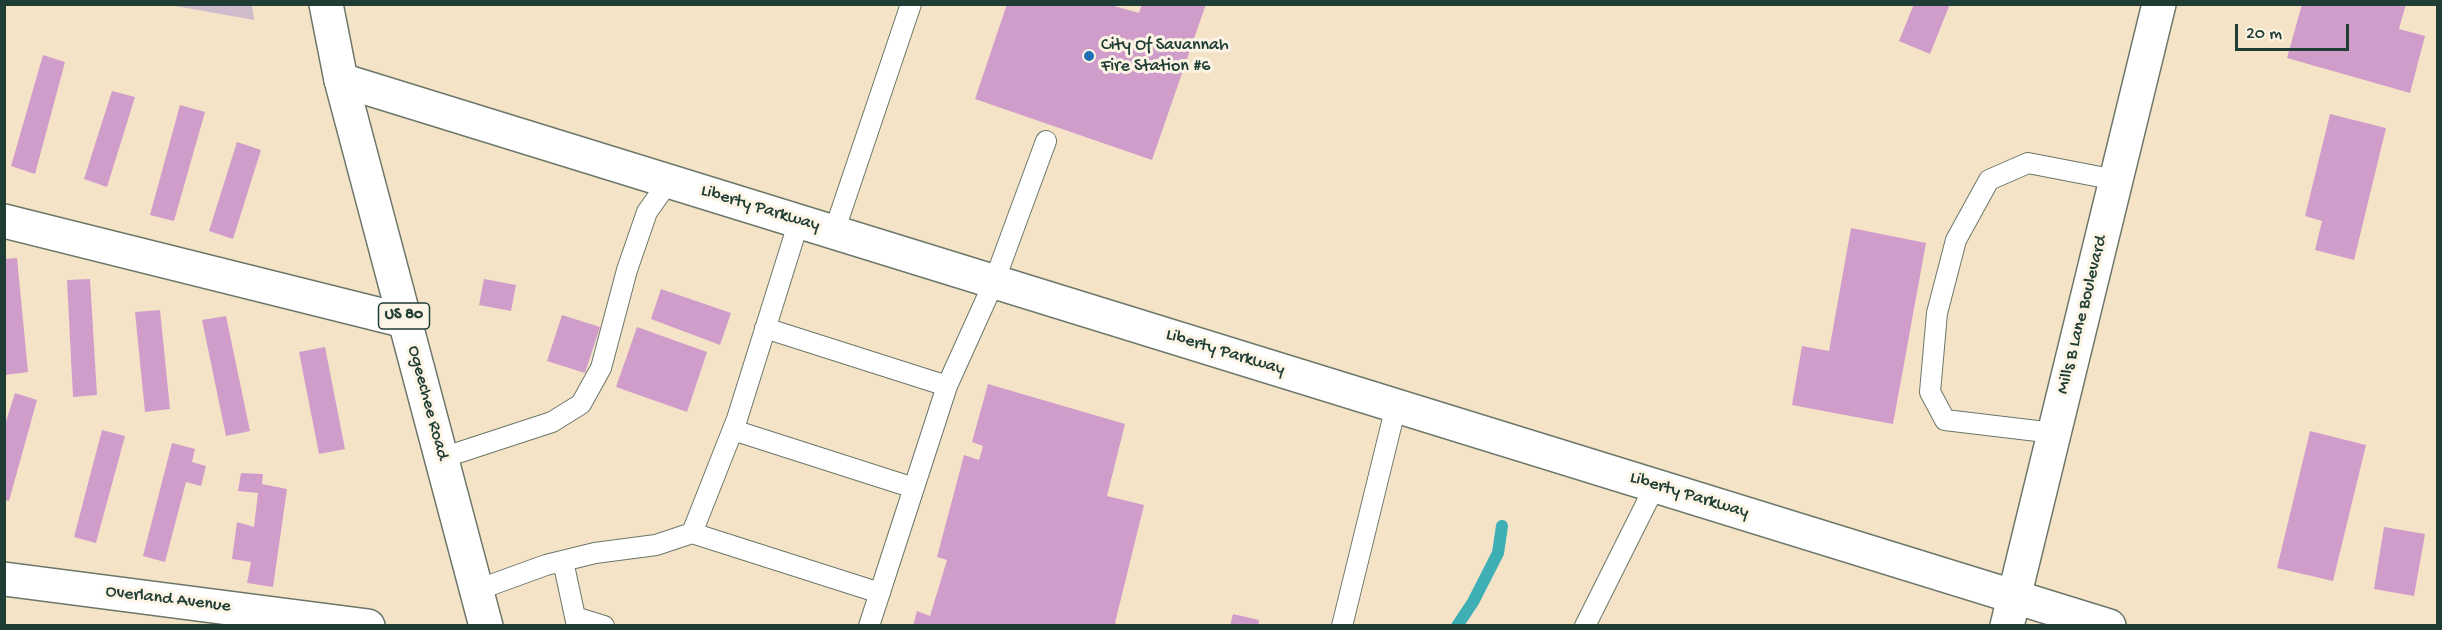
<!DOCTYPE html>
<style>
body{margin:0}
#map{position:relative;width:2442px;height:630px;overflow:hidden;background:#f5e3c8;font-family:"Gochi Hand",sans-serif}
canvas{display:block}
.frame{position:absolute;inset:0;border:6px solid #1f3d34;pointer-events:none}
.scale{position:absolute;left:2235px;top:24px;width:114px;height:27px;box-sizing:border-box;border:3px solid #1f3d34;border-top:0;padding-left:8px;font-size:18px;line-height:21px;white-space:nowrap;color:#1f3d34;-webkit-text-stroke:4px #fcf5e5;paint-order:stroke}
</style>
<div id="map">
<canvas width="2442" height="630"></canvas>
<div class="frame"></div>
<div class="scale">20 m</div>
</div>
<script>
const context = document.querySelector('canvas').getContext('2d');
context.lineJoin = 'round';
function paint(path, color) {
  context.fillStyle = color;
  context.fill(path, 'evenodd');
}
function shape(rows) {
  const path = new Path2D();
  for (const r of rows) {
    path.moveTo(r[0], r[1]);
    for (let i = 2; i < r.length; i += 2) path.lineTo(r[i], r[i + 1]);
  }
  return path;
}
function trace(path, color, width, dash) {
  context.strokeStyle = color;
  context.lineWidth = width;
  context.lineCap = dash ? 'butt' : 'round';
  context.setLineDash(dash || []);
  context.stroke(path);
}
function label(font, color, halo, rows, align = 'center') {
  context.font = font + ' "Gochi Hand",sans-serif';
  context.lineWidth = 6;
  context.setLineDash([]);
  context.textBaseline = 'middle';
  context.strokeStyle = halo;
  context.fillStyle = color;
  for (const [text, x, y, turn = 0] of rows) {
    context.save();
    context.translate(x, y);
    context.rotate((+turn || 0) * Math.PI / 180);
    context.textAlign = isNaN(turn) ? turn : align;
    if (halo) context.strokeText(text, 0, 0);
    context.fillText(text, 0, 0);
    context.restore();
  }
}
const industrial = shape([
 [170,5,252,5,254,20]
]);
const stream = shape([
 [1457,626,1473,602,1498,553,1502,526]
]);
const building = shape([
 [1007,4,1107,4,1139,13,1142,4,1206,4,1152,160,975,99],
 [1914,4,1950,4,1930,54,1899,41],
 [2302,4,2406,4,2399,29,2425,36,2410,93,2287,58],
 [43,55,65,62,35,174,11,166],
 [112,91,135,97,107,187,84,179],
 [180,105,205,112,174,221,150,215],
 [2330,114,2386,128,2354,260,2315,250,2322,221,2305,216],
 [237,142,261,150,233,239,209,231],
 [1851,228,1926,243,1893,424,1792,405,1802,346,1829,351],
 [17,258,28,372,5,375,4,259],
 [90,279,97,395,73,397,67,280],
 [484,279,516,285,511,311,479,305],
 [661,289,731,313,720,345,651,319],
 [160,310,170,409,145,412,135,312],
 [562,315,600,327,585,373,547,361],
 [226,316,250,431,226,436,202,320],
 [637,327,707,352,687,412,616,387],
 [325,347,345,449,319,454,299,352],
 [988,384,1125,424,1107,496,1144,505,1115,623,1120,626,913,626,917,611,930,616,947,560,937,557,964,455,979,460,983,446,972,442],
 [15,393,37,400,9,501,4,500,4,428],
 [102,430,125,436,96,543,74,537],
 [2310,431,2366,445,2333,581,2277,568],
 [172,443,195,449,192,462,206,466,201,486,186,482,165,562,143,556],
 [241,473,263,474,262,484,287,489,273,587,247,583,251,562,232,559,237,522,254,527,258,493,238,491],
 [2384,527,2425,534,2414,596,2374,589],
 [1233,614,1259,620,1258,626,1230,626]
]);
const service = shape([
 [834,232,911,4],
 [765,328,947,386],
 [733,430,914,488],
 [2054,433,1945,420,1930,392,1937,313,1956,240,1989,180,2028,163,2116,180],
 [442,458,552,422,581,404,601,368,627,270,647,212,669,181],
 [692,533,880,593],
 [563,561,577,626],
 [477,590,546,565,595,553,656,545,692,533,737,419,799,221],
 [575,617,604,626],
 [869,626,947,386,994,282,1046,141],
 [1342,626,1396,406],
 [1585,626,1655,486]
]);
const minor = shape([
 [4,221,405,321],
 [4,579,368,626]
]);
const tertiary = shape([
 [341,80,2109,626]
]);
const secondary = shape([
 [2007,626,2159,4]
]);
const primary = shape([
 [326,4,341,80,486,626]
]);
const markers = [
 [1089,56,6,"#1f6fb2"]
];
const shields = [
 [404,316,51]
];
const shieldNames = [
 ["US 80",404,316]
];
const poiNames = [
 ["City Of Savannah",1101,46],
 ["Fire Station #6",1101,67]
];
const streetNames = [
 ["Liberty Parkway",760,209,17],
 ["Mills B Lane Boulevard",2083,315,-76],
 ["Liberty Parkway",1225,353,17],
 ["Ogeechee Road",427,403,75],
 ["Liberty Parkway",1689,496,17],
 ["Overland Avenue",168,600,7]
];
paint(industrial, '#cfbdce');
trace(stream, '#3dafb5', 12);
paint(building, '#d09dca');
trace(service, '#6a7768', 22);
trace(minor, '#6a7768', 36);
trace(tertiary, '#6a7768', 36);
trace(secondary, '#6a7768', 36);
trace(primary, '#6a7768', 36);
trace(service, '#fff', 20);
trace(minor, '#fff', 33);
trace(tertiary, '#fff', 33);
trace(secondary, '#fff', 33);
trace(primary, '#fff', 33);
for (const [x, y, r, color] of markers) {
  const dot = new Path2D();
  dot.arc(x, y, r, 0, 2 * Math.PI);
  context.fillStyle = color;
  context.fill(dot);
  trace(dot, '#fcf5e5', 2);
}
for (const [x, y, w] of shields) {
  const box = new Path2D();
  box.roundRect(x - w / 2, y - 13, w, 26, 4.5);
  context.fillStyle = '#fcf5e5';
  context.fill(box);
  trace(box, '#1f3d34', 1.5);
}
label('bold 16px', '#1f3d34', null, shieldNames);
label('18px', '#1f3d34', '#fcf5e5', poiNames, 'left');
label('18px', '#1f3d34', '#fcf5e5', streetNames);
</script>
